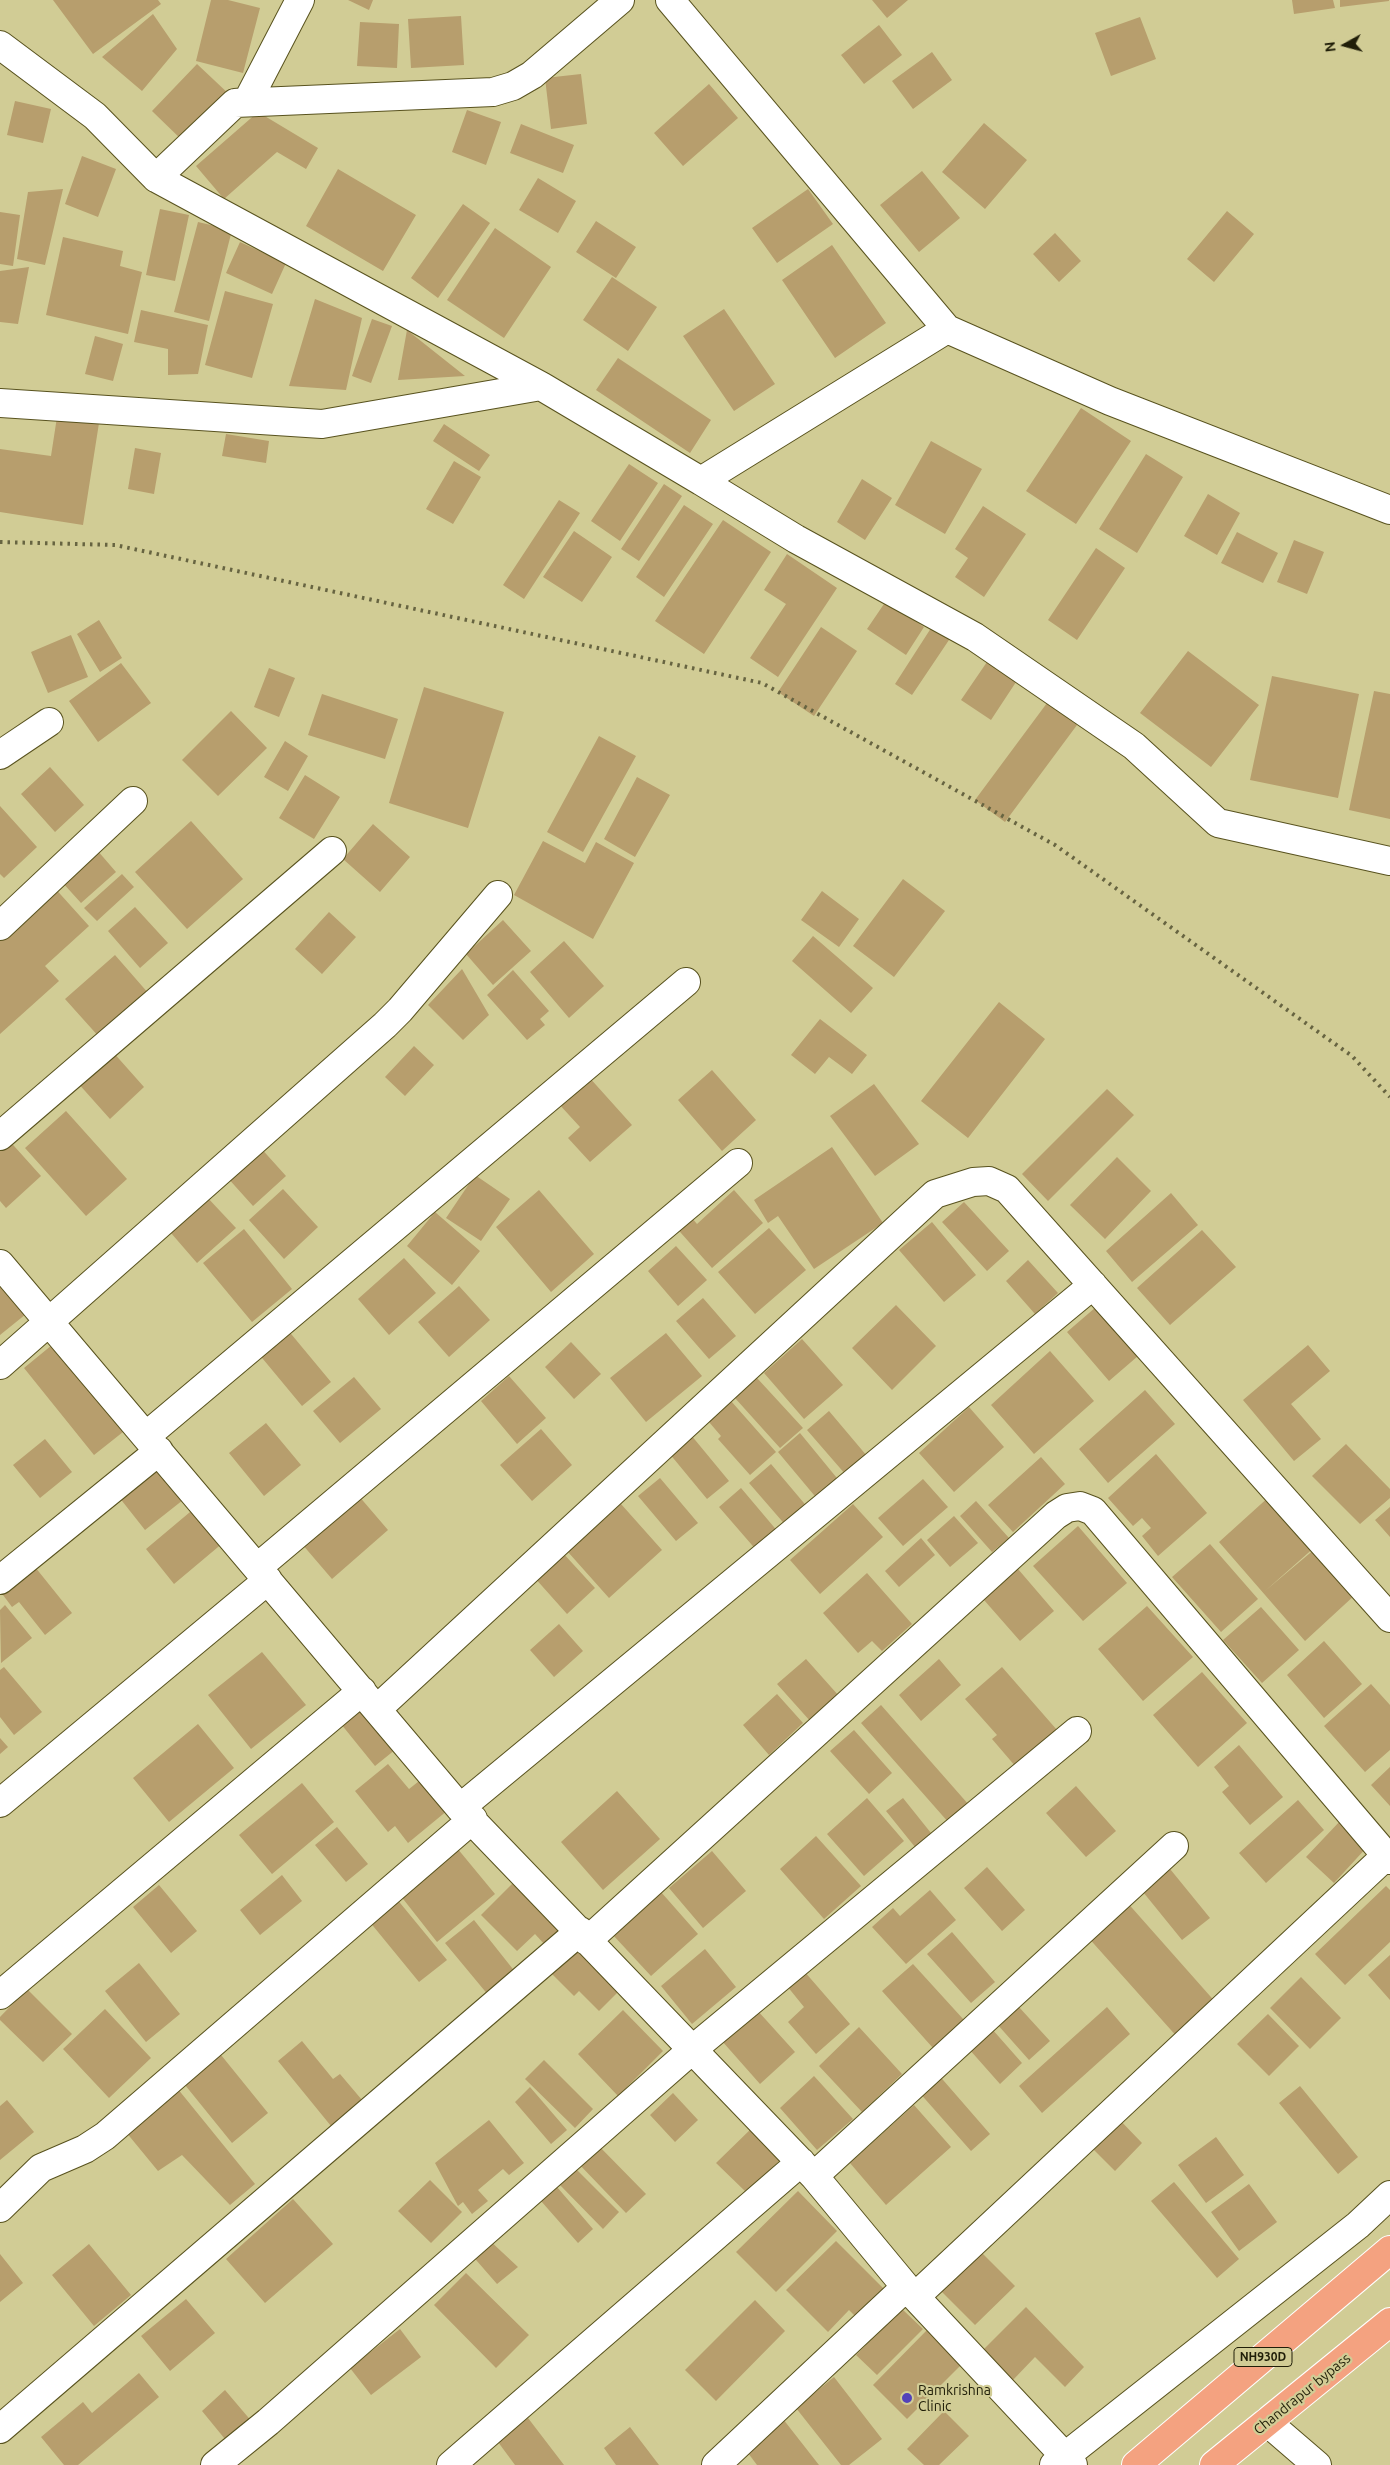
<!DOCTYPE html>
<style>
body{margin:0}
#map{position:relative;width:1390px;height:2465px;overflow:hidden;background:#d1cc95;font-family:Ubuntu,sans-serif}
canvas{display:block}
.north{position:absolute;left:1320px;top:20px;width:50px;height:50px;-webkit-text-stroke:4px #d1cc95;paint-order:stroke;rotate:263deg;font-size:14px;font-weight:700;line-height:20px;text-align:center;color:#201e08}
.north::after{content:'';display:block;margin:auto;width:18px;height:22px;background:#201e08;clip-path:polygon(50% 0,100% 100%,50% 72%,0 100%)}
</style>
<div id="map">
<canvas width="1390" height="2465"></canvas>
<div class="north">N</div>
</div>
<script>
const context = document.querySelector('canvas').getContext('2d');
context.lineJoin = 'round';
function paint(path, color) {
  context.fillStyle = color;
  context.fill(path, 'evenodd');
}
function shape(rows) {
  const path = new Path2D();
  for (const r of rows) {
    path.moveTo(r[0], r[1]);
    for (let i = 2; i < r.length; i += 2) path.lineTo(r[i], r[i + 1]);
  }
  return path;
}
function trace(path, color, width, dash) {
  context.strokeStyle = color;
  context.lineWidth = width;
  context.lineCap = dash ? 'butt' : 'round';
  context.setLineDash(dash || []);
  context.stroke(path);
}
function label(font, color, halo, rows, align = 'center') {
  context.font = font + ' Ubuntu,sans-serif';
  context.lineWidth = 4.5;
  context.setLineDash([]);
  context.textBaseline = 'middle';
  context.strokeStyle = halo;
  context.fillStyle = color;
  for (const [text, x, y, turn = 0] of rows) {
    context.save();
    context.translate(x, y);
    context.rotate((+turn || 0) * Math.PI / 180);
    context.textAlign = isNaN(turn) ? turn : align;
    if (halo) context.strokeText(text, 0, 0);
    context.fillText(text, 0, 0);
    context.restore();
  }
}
const building = shape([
 [53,0,158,0,161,4,93,54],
 [211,0,228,0,260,8,243,73,196,61],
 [348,0,373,0,369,10],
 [872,0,908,0,887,18],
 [1292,0,1333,0,1335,8,1294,14],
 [1340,0,1389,0,1389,1,1340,7],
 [153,14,177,49,142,91,102,57],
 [461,16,464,65,411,68,408,19],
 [1140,17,1156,59,1111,76,1095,33],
 [360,22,399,24,397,68,357,66],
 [879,25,902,55,864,84,841,55],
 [932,52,952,80,913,109,892,81],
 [197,64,231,96,185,143,152,111],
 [581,74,587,124,551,129,545,78],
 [709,84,738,118,683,166,654,133],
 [15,101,51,109,43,143,7,135],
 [467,110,501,122,486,165,452,152],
 [258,112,318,148,306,169,277,152,224,199,196,166],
 [984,123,1027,160,985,209,942,172],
 [521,124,574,145,563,173,510,153],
 [82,156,116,169,98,217,65,204],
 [338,169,416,215,383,271,306,226],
 [922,171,960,218,919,252,880,205],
 [538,178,576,201,558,233,519,210],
 [63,189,45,265,17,259,28,192],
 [808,189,833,224,777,263,752,228],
 [463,204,490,223,438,298,411,278],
 [160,209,189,215,175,281,146,275],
 [1227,211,1254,234,1214,282,1187,259],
 [0,212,20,215,13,266,0,264],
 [596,221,636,247,616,278,576,252],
 [198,222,232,230,209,321,174,312],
 [495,228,551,267,504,338,447,300],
 [1055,233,1081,261,1059,282,1033,254],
 [63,237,123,251,120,266,142,272,128,334,46,315],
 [240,242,286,263,272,294,226,273],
 [832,245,886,323,835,358,782,280],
 [29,267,18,324,0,322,0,271],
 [612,277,657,307,628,351,583,320],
 [225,291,273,304,252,378,205,365],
 [315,299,362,318,346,390,289,386],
 [724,309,775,384,734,411,683,336],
 [141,310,208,325,198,374,168,375,168,349,134,342],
 [372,319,392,326,371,383,352,376],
 [407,330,465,376,398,380],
 [95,336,123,344,113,381,85,374],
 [618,358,711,420,690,453,596,390],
 [1081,408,1131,441,1076,524,1026,491],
 [57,417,99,423,83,525,0,512,0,449,51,456],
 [444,424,490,455,479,471,433,441],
 [226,434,269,441,266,463,222,456],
 [931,441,982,469,945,534,895,505],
 [135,448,161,453,154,494,128,489],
 [1146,454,1183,477,1137,553,1099,529],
 [454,461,481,477,453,524,426,509],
 [629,464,658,483,620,541,591,521],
 [862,479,892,498,865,540,837,522],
 [664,484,682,496,639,561,621,549],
 [1208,494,1240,513,1217,555,1184,536],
 [559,500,580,513,524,599,503,585],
 [684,505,713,524,664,597,636,577],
 [983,506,1026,534,984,597,955,577,968,558,955,549],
 [723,520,771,552,704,654,655,621],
 [574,531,612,557,582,602,543,577],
 [1237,532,1278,553,1263,583,1221,563],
 [1294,540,1324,552,1307,594,1277,582],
 [1096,548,1125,568,1077,640,1048,620],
 [787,554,837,588,778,677,750,658,786,604,764,590],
 [886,601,924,627,906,655,867,629],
 [99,620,122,658,100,672,77,634],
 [933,625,951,637,912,695,895,684],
 [821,627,857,651,814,716,778,692],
 [71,635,88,677,48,693,31,652],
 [1188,651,1259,705,1211,767,1140,713],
 [989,659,1018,679,991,720,961,700],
 [121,663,151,703,98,742,69,701],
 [269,668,295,678,279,717,254,707],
 [1272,676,1359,694,1338,798,1250,780],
 [424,687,504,712,468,828,389,803],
 [1374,691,1390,694,1390,819,1349,810],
 [322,694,398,719,385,759,308,735],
 [1047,703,1077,725,1005,822,975,800],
 [231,711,267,748,218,796,182,760],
 [599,736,636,756,583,852,547,832],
 [285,741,308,756,288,791,264,777],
 [50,767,84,805,55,832,21,794],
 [305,775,340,797,314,839,279,818],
 [637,777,670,795,635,857,604,839],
 [0,806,37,847,4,878,0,874],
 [191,821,243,879,187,929,135,872],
 [373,824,410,857,380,892,343,859],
 [543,841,585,863,596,842,634,863,593,939,514,895],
 [97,850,116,872,81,903,62,882],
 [122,874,134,887,97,921,84,908],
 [903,879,945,911,894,977,853,946],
 [52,885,89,926,45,966,59,981,0,1034,0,932],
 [822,891,859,919,839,947,801,920],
 [135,907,168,943,140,968,108,931],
 [329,912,356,937,322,974,295,949],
 [503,920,531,951,493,985,466,954],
 [813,936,873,988,851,1013,792,961],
 [564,941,604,986,569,1018,530,972],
 [115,955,149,994,100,1038,65,999],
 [462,969,489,1015,463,1040,428,1005],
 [513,970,549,1011,540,1019,545,1025,527,1040,487,995],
 [999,1002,1045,1039,968,1138,921,1101],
 [820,1019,867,1055,852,1074,829,1057,815,1074,791,1055],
 [414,1046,434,1065,405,1096,385,1077],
 [112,1051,144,1087,110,1119,77,1082],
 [712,1070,756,1120,722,1151,678,1100],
 [588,1076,632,1125,590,1162,568,1138,580,1127,558,1103],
 [874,1084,919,1144,875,1176,830,1116],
 [1107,1089,1134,1115,1048,1201,1022,1174],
 [66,1111,127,1179,86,1216,25,1148],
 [6,1137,41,1176,6,1208,0,1201,0,1142],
 [259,1146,286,1176,253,1206,226,1176],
 [832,1147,883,1223,814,1269,778,1216,768,1223,754,1200],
 [1117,1157,1151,1191,1105,1239,1070,1205],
 [475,1175,510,1199,481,1241,446,1218],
 [283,1189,318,1227,284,1259,249,1220],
 [539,1190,594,1254,551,1292,496,1227],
 [734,1190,763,1223,712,1268,673,1224,686,1211,697,1224],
 [1171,1193,1198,1225,1132,1282,1106,1251],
 [206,1196,236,1228,197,1263,171,1233],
 [964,1202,1009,1251,987,1271,942,1222],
 [435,1212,480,1251,452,1285,407,1246],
 [932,1222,976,1275,944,1302,899,1250],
 [769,1228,806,1270,755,1314,718,1272],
 [244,1229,292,1289,252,1322,203,1263],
 [1202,1230,1236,1267,1170,1325,1137,1288],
 [676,1246,707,1280,678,1306,648,1271],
 [404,1258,436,1293,389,1335,358,1299],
 [1028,1260,1058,1293,1035,1314,1006,1281],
 [0,1272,31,1310,0,1335],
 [459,1286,490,1320,449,1357,418,1322],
 [703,1298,736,1336,709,1359,676,1321],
 [896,1305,936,1346,892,1390,852,1348],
 [1096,1307,1138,1356,1109,1381,1067,1332],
 [282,1323,331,1382,302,1406,253,1347],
 [666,1333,702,1376,646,1422,610,1378],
 [802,1339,843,1385,804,1419,764,1373],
 [571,1342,601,1374,574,1399,545,1367],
 [52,1345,123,1432,94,1455,24,1368],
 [1308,1345,1330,1371,1291,1404,1321,1439,1294,1461,1243,1400],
 [1050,1351,1094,1401,1034,1454,991,1405],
 [509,1376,546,1418,517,1444,481,1401],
 [354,1377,381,1409,340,1443,313,1411],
 [757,1378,803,1428,780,1448,735,1398],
 [1145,1390,1175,1424,1108,1483,1079,1449],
 [731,1401,776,1452,750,1475,718,1439,721,1436,709,1422],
 [969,1407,1004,1447,954,1492,919,1453],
 [829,1411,867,1456,846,1475,807,1430],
 [266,1423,301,1465,264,1496,229,1453],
 [541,1429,572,1465,532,1501,500,1465],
 [800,1433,841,1483,819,1501,778,1452],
 [691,1435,729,1481,707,1499,669,1453],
 [45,1439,72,1472,40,1498,13,1465],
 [1346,1444,1390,1489,1390,1498,1360,1524,1312,1476],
 [1156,1454,1207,1513,1158,1556,1142,1536,1151,1528,1142,1518,1133,1526,1108,1498],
 [1041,1457,1065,1484,1013,1532,988,1505],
 [152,1462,183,1500,145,1530,115,1492],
 [771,1464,809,1509,788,1528,749,1483],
 [660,1478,698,1523,676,1541,638,1496],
 [923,1479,948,1507,903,1546,878,1518],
 [741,1488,779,1533,758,1552,719,1507],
 [358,1495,388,1530,332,1579,302,1544],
 [1271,1495,1316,1546,1265,1591,1316,1548,1356,1594,1305,1641,1219,1542],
 [976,1501,1009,1538,992,1552,960,1516],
 [621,1504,662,1550,609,1598,568,1552],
 [853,1504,883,1537,820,1594,790,1560],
 [196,1507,224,1542,174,1584,146,1549],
 [1390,1507,1390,1537,1375,1520],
 [954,1516,978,1543,950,1567,927,1540],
 [1078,1526,1127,1583,1083,1621,1033,1566],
 [921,1538,935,1555,899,1587,885,1571],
 [1210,1544,1258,1599,1221,1632,1172,1577],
 [562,1552,595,1588,567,1614,534,1577],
 [31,1562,72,1613,45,1635,19,1602,12,1607,0,1591],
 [1018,1569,1054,1611,1020,1641,984,1600],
 [867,1573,912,1624,882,1651,872,1641,858,1653,823,1613],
 [5,1605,32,1638,1,1663,0,1610],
 [1147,1606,1193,1657,1143,1701,1098,1649],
 [1261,1607,1299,1650,1262,1683,1223,1640],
 [559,1624,583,1651,554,1677,530,1650],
 [1324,1641,1362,1684,1324,1718,1287,1675],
 [262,1652,306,1705,251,1749,208,1695],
 [806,1659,839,1696,811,1722,777,1684],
 [939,1659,961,1685,921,1721,899,1695],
 [4,1667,42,1712,14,1735,0,1717,0,1670],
 [1002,1667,1057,1730,1016,1767,992,1739,997,1735,965,1699],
 [1202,1672,1247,1723,1198,1767,1153,1715],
 [1371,1684,1390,1705,1390,1750,1365,1772,1324,1726],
 [777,1694,803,1723,769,1755,743,1725],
 [366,1703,401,1745,375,1766,341,1724],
 [881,1705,969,1805,949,1823,861,1723],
 [198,1724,234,1768,169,1822,133,1778],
 [854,1730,892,1773,869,1794,830,1751],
 [0,1738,8,1747,0,1754],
 [1239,1745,1283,1797,1250,1825,1222,1792,1229,1786,1214,1767],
 [388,1764,409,1789,423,1778,448,1810,408,1843,395,1826,388,1832,355,1791],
 [1390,1767,1390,1806,1371,1785],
 [302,1783,334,1822,272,1874,239,1835],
 [1076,1786,1116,1831,1086,1857,1046,1813],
 [617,1791,660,1839,603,1890,561,1842],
 [867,1798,904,1841,864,1876,827,1834],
 [903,1798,931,1833,915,1847,886,1811],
 [1298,1800,1324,1830,1266,1883,1239,1853],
 [1341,1820,1368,1846,1334,1883,1306,1857],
 [337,1827,368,1864,346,1882,315,1845],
 [816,1836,861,1886,824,1919,780,1869],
 [457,1848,495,1894,437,1942,400,1895],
 [712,1851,746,1891,703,1928,669,1888],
 [1166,1864,1210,1918,1182,1940,1139,1887],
 [987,1867,1025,1910,1002,1931,964,1888],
 [282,1875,302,1901,260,1935,240,1910],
 [514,1882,562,1930,546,1946,535,1934,517,1951,481,1915],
 [159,1885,197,1931,171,1953,133,1907],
 [1386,1886,1390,1890,1390,1942,1345,1985,1315,1954],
 [930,1890,956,1920,906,1964,872,1927,893,1908,900,1916],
 [661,1892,698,1934,651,1976,613,1935],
 [396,1898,447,1960,419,1982,369,1921],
 [1125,1900,1218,2005,1179,2039,1086,1935],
 [474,1920,516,1973,489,1996,445,1943],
 [952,1932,995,1982,971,2003,927,1954],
 [578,1948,620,1990,599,2011,579,1991,574,1996,552,1974],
 [705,1949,736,1987,692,2024,661,1986],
 [1390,1955,1390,2000,1368,1975],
 [139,1963,180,2014,146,2042,105,1991],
 [913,1964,964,2020,933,2048,882,1991],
 [804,1971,850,2024,816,2054,788,2022,804,2007,787,1986],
 [1301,1977,1341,2018,1310,2049,1270,2008],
 [27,1989,72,2034,43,2062,0,2020,0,2017],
 [1018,2006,1050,2041,1029,2060,997,2024],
 [1107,2007,1130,2034,1042,2113,1019,2086],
 [105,2009,151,2058,109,2098,63,2049],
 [623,2010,663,2051,618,2096,578,2054],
 [757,2010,795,2052,760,2084,722,2041],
 [1268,2014,1299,2046,1269,2076,1237,2044],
 [859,2027,902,2074,862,2112,819,2066],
 [992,2029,1022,2063,1000,2084,969,2049],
 [302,2041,333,2079,340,2074,362,2100,331,2126,278,2061],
 [217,2050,268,2113,232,2143,181,2080],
 [544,2060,593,2109,575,2128,525,2079],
 [937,2073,990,2134,971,2151,918,2091],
 [814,2076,853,2119,817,2150,780,2108],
 [173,2083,255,2184,230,2205,182,2155,158,2171,121,2126],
 [1300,2086,1358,2157,1338,2174,1279,2103],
 [530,2087,567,2130,551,2144,515,2102],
 [673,2093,698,2120,675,2142,650,2115],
 [7,2100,34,2132,0,2160,0,2106],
 [914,2105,951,2147,886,2205,850,2163],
 [1115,2115,1142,2143,1115,2171,1087,2143],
 [489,2120,524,2163,509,2175,503,2169,478,2190,488,2201,472,2214,463,2202,458,2206,435,2163],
 [755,2125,784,2156,747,2193,716,2163],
 [1216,2137,1244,2175,1206,2203,1178,2165],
 [596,2143,646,2194,626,2213,577,2162],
 [575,2168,619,2212,603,2229,559,2184],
 [430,2180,462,2212,431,2243,398,2211],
 [1174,2182,1239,2259,1217,2278,1151,2201],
 [1249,2184,1277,2222,1239,2251,1211,2212],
 [557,2187,593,2229,578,2243,541,2201],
 [798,2191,837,2231,776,2292,736,2252],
 [293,2199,333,2244,265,2303,226,2259],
 [487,2238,518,2267,497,2284,470,2253],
 [836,2241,885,2290,857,2318,849,2310,828,2332,786,2290],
 [89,2244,131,2295,94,2326,52,2275],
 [979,2250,1015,2286,975,2325,939,2289],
 [0,2254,23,2283,0,2302],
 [466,2273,529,2335,496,2368,434,2305],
 [186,2299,215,2333,170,2371,141,2336],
 [755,2300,785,2331,716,2401,685,2370],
 [1026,2307,1084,2367,1065,2387,1035,2357,1012,2381,982,2351],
 [902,2309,923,2329,877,2375,856,2355],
 [400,2329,421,2357,371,2395,350,2368],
 [928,2329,962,2364,907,2419,873,2385],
 [139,2373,159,2397,78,2465,64,2465,41,2437,83,2402,92,2413],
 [834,2377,882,2439,849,2465,841,2465,796,2408],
 [225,2390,253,2423,229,2444,202,2411],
 [944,2411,969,2436,939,2465,924,2465,907,2449],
 [528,2418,564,2465,515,2465,498,2442],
 [783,2419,819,2465,757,2465,745,2449],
 [630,2427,659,2465,616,2465,604,2448]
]);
const minor = shape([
 [670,0,947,329],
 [0,45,95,116,156,178,541,386,701,481,947,329,1110,401,1390,510],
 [235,103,493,92,513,86,532,75,620,0],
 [156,178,235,103,247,102,300,0],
 [0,403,322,424,541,386],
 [701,481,796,539,975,637,1134,746,1218,823,1390,861],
 [0,755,49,722],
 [0,926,133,801],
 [0,1136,332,851],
 [0,1264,460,1808,814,2176,906,2287,1073,2465],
 [0,1365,385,1025,400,1010,498,895],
 [146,1436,686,982],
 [258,1567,738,1163],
 [0,1580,159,1451],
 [377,1709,935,1194,973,1182,989,1181,1007,1189,1390,1618],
 [0,1803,268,1580],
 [460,1808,1093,1285],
 [587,1941,1056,1515,1067,1508,1080,1506,1093,1511,1390,1860],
 [0,1995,362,1691],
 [814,2176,1174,1846],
 [0,2208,41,2168,85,2149,105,2136,473,1819],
 [916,2296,1386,1856],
 [1267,2422,1317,2465],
 [0,2429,580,1931],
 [215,2465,268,2422,693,2049,1077,1731],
 [451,2465,801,2162],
 [716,2465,906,2287],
 [1054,2465,1358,2225,1390,2195]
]);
const highway = shape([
 [1136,2465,1390,2250],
 [1214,2465,1390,2322]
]);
const rail = shape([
 [0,542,115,545,762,683,1055,845,1352,1056,1390,1097]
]);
const markers = [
 [907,2398,6,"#5342b9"]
];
const shields = [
 [1263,2357,58]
];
const shieldNames = [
 ["NH930D",1263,2357]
];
const poiNames = [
 ["Ramkrishna",918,2390],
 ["Clinic",918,2406]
];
const streetNames = [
 ["Chandrapur bypass",1302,2394,-39]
];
paint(building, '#b79e6d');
trace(minor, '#58521e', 30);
trace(highway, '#fff', 30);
trace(minor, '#fff', 28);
trace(highway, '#f4a280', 28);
trace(rail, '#676441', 4, [2.5, 5]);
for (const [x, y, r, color] of markers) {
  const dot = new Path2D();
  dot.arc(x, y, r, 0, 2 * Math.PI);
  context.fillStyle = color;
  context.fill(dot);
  trace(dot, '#d1cc95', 2);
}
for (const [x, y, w] of shields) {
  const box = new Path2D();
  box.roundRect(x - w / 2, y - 9.5, w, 19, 4);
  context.fillStyle = '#d1cc95';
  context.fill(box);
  trace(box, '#201e08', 1);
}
label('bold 12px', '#201e08', null, shieldNames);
label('14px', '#201e08', '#d1cc95', poiNames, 'left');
label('14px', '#201e08', '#d1cc95', streetNames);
</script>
